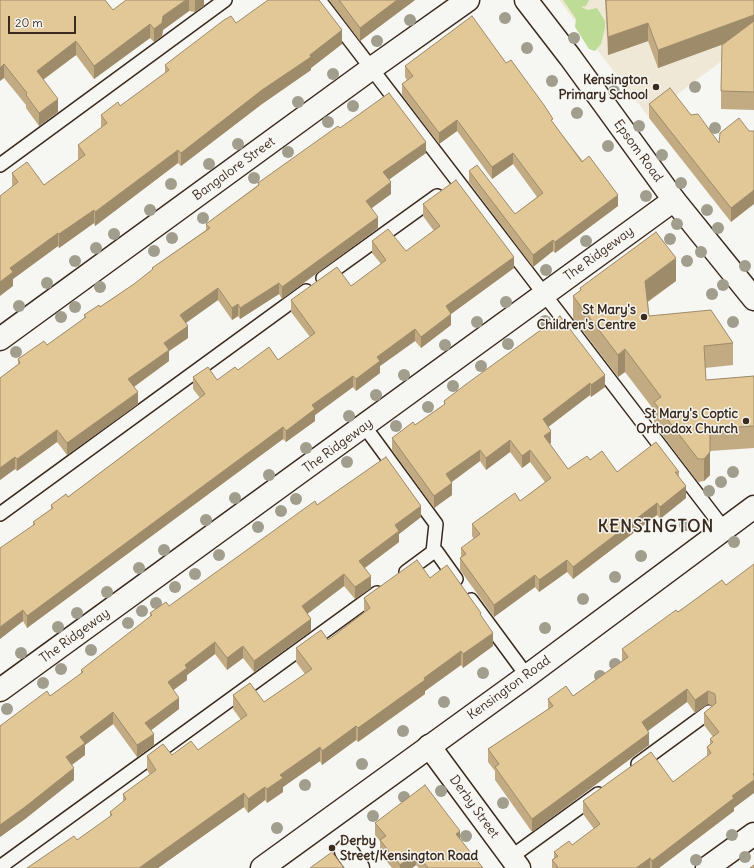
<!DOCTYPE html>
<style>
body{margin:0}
#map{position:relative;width:754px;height:868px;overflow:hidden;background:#f6f6f2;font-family:Delius,sans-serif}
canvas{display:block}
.scale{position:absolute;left:8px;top:16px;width:68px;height:18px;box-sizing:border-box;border:2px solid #3b2a1e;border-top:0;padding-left:5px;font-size:12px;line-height:14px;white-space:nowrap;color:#3b2a1e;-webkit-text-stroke:3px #f6f6f2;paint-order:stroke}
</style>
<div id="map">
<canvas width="754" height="868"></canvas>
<div class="scale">20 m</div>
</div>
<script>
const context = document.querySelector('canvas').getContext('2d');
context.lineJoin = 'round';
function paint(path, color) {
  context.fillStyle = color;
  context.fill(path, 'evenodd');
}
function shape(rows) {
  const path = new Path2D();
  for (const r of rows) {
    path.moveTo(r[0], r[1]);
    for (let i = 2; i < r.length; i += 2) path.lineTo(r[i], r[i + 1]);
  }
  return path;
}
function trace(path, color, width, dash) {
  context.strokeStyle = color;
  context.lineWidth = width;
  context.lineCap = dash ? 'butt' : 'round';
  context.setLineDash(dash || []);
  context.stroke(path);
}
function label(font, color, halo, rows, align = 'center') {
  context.font = font + ' Delius,sans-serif';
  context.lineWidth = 3;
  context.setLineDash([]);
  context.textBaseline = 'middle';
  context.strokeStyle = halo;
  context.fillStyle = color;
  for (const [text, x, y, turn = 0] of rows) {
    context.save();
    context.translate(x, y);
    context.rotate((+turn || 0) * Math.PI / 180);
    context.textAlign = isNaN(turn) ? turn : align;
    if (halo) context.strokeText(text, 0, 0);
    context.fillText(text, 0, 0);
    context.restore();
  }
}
const built = shape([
 [559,0,754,0,726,58,648,116]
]);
const green = shape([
 [563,0,589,0,586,6,581,7,588,10,597,8,605,21,605,28,601,44,595,51,589,49,575,27,576,19]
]);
const lane = shape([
 [319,0,724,529],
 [0,165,225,0],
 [323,278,437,196],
 [365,427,436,524,433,552,406,572],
 [0,514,306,291],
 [433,552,436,551,456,579],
 [471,600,527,676],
 [638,764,709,712],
 [511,857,598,794],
 [0,867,377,593]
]);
const street = shape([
 [0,339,372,68,468,0],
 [0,690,674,200],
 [429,746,519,868],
 [346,851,358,868],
 [707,868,754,834]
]);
const secondary = shape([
 [526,0,570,57,674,200,754,299],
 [262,868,527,676,754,507]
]);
const trees = [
 [505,18],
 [410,20],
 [574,38],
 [377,41],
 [527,48],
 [333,74],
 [552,81],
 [695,87],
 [614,91],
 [298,102],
 [353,106],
 [577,113],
 [328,122],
 [639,126],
 [715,128],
 [238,144],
 [608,146],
 [288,152],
 [662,155],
 [209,164],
 [254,178],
 [681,183],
 [171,184],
 [646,196],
 [150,210],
 [707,210],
 [203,218],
 [677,224],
 [718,228],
 [114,234],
 [172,238],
 [670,239],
 [586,241],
 [96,248],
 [154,251],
 [701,252],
 [75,261],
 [687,261],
 [745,266],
 [546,270],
 [47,283],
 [723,285],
 [100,287],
 [712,294],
 [506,302],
 [19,306],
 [75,307],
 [61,317],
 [545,321],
 [477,322],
 [733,322],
 [508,344],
 [445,345],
 [16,352],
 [481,366],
 [404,375],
 [453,386],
 [376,395],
 [428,407],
 [349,416],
 [396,426],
 [306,448],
 [347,462],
 [733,472],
 [269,475],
 [721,482],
 [709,491],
 [235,498],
 [296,499],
 [281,511],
 [206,520],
 [685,525],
 [258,527],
 [734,542],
 [164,550],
 [219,555],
 [641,556],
 [139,568],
 [195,574],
 [615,577],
 [175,587],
 [107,592],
 [583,599],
 [156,603],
 [142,611],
 [77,613],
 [128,623],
 [58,627],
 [545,628],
 [91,650],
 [21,653],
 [615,664],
 [61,669],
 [483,673],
 [600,676],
 [43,683],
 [444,702],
 [7,709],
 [403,731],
 [362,764],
 [305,785],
 [441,791],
 [404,797],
 [503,803],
 [373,816],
 [277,828],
 [732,835],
 [466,836],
 [745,857],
 [696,860]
];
const wall = shape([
 [0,0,113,10,126,0,204,0,204,6,195,12,189,11,163,30,162,36,154,42,150,38,94,79,76,55,43,80,58,112,39,126,26,108,26,105,4,78],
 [329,0,415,0,360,41],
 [605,0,754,0,754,110,721,109,721,91,723,44,658,68,648,41,608,55],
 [236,23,342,44,311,68,311,70,262,104,181,166,178,163,95,226,94,223,59,248,58,246,13,279,13,286,12,173,44,185,78,160,78,145,101,128,101,115,120,106,165,73,165,65],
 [506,63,618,206,555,253,553,251,533,267,469,182,469,171,515,214,537,197,513,164,492,179,457,131,439,144,402,95,402,84,407,80,405,77,405,66],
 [649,104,691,115,719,143,739,118,731,222,649,118],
 [340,128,426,153,389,179,391,194,372,208,378,228,282,299,279,294,240,319,238,316,232,320,218,300,186,323,188,338,169,351,169,361,134,387,138,404,67,455,57,442,17,471,15,469,0,480,0,378,18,365,18,359,47,345,84,319,84,315,100,307,134,284,152,270,152,268,206,230,206,224,258,185,258,183],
 [423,204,514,268,451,314,451,325,421,348,415,341,380,366,380,373,356,391,353,387,315,415,315,421,286,442,283,439,27,628,23,621,0,639,33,525,33,522,51,509,51,505,68,497,200,398,193,389,193,377,217,380,238,370,278,360,310,337,291,312,291,300,351,286,381,264,372,253,372,241,406,251,434,231,423,216],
 [676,281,648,302,649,316,733,343,733,365,705,368,706,380,754,376,754,448,710,451,710,475,704,481,698,482,654,424,654,410,625,372,618,377,573,318,573,296,580,291,580,288],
 [560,316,605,387,591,397,590,395,548,427,551,443,550,444,568,469,590,460,617,472,679,472,679,478,686,498,660,519,657,515,573,579,567,572,539,592,535,587,494,617,460,570,460,558,461,557,461,548,474,539,472,536,472,524,520,501,545,482,530,462,522,468,510,452,486,470,480,461,452,482,452,495,434,508,392,450,392,438,415,425,444,405,444,401],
 [317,505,421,517,399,534,399,542,365,568,371,588,355,599,344,586,307,614,311,631,254,672,243,658,227,670,215,654,187,675,187,680,173,690,179,709,151,730,154,745,137,757,113,724,85,745,85,755,72,765,74,780,25,819,0,837,0,726,50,696,81,674,81,670,150,617,150,613,169,606],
 [430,578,481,616,493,646,463,668,461,665,425,691,425,694,358,742,356,740,322,765,320,761,283,787,283,792,267,803,265,800,248,813,244,807,158,868,77,840,110,817,110,812,123,802,123,794,150,775,147,770,147,756,172,755,198,750,241,720,233,709,233,695,264,702,305,674,296,662,296,648,328,640,364,612,364,598],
 [722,580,734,811,659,868,552,868,552,860,554,858,554,852,572,845,594,829,583,814,583,801,673,782,707,757,707,747,710,744,710,739,713,737,704,725,704,713,712,706,708,704,695,713,687,702,648,731,649,745,532,832,495,780,495,771,488,762,488,749,548,709,548,699,573,696,622,661,622,649,678,612],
 [375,823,460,840,483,868,419,868,416,865,412,868,392,868,380,853,380,841,375,835]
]);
const shadedWall = shape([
 [186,0,189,0,189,11,163,30,162,36,154,42,154,29,163,16],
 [195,0,204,0,204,6,195,12],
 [397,0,415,0,360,41,360,28],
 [754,15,754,33,658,68,658,50],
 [648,23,648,41,608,55,608,37],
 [150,24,150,38,94,79,94,66],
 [342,30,342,44,311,68,311,70,262,104,181,166,181,153,262,90],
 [76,41,76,55,37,84,37,71],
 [4,64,4,78,0,81,0,68],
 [58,99,58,112,39,126,39,113],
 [457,120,457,131,439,144,439,133],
 [426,142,426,153,383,184,383,172],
 [178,150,178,163,95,226,95,212],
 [513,153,513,164,492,179,492,167],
 [391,182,391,194,366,212,366,201],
 [754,190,754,204,731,222,731,208],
 [618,195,618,206,555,253,555,242],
 [94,210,94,223,59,248,59,234],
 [378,217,378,228,282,299,282,287],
 [58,233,58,246,13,279,13,286,0,296,0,282,10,268],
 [553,240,553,251,533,267,533,255],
 [514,257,514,268,451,314,451,325,421,348,421,337,446,306],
 [676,258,676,281,645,303,645,281],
 [279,283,279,294,240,319,240,308],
 [218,288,218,300,180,327,180,315],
 [238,304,238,316,232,320,232,308],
 [188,326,188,338,169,351,169,361,128,391,128,379,164,343],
 [415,329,415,341,380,366,380,373,356,391,356,379,377,357],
 [625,349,625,372,618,377,618,355],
 [605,375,605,387,591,397,591,385],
 [353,376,353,387,315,415,315,421,286,442,286,431,312,405],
 [590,383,590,395,543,431,543,419],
 [138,392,138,404,67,455,67,443],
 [283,427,283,439,27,628,27,616],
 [57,430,57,442,17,471,17,459],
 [551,431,551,443,544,448,544,436],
 [510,440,510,452,486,470,486,458],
 [480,450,480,461,446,486,446,474],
 [530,450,530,462,522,468,522,456],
 [710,452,710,475,704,481,704,459],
 [15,457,15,469,0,480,0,468],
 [452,483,452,495,434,508,434,496],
 [686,486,686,498,660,519,660,507],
 [657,503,657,515,573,579,573,567],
 [421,506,421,517,399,534,399,542,359,572,359,561,395,525],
 [567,560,567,572,539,592,539,580],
 [344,574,344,586,302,618,302,606],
 [535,575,535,587,494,617,494,605],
 [371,576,371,588,355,599,355,587],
 [23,610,23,621,0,639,0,627],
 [311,619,311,631,254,672,254,661],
 [493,633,493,646,463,668,463,654],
 [215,642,215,654,187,675,187,680,168,694,168,682,185,665],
 [243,646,243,658,227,670,227,658],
 [461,651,461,665,425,691,425,694,358,742,358,728,424,678],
 [687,689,687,702,642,735,642,722],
 [708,691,708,704,695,713,695,700],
 [179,698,179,709,145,735,145,723],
 [113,712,113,724,85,745,85,755,66,769,66,757,80,737],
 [356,726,356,740,322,765,322,751],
 [649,733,649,745,532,832,532,819],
 [154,734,154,745,137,757,137,745],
 [320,747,320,761,283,787,283,792,267,803,267,789,280,775],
 [74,768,74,780,25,819,0,837,0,825],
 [754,773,754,793,734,808,734,811,659,868,652,868,652,861,732,796],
 [265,787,265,800,248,813,248,799],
 [244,793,244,807,158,868,139,868],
 [460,831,460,844,456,834],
 [416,853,416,865,412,868,400,868,400,865],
 [650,858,650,868,636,868]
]);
const building = shape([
 [0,0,105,0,113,10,126,0,186,0,163,16,162,23,154,29,150,24,94,66,76,41,37,71,58,99,39,113,26,95,27,93,4,64,0,68,0,0],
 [268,0,319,0,342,30,310,55,311,57,262,90,181,153,178,150,95,212,94,210,59,234,58,233,10,268,13,272,0,282,0,196,18,182,12,173,27,162,44,185,85,155,78,145,107,123,101,115,118,102,120,106,169,70,165,65,224,20,231,16,236,23,268,0],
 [339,0,397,0,360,28,339,0],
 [606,0,754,0,754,15,658,50,648,23,608,37,606,0],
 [472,16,506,63,511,60,544,105,553,119,551,120,582,162,589,156,618,195,555,242,553,240,533,255,469,171,477,165,515,214,543,193,513,153,492,167,457,120,439,133,402,84,413,76,405,66,472,16],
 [754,21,754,92,721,91,722,45,754,21],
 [670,88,691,115,698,114,719,143,720,133,739,118,749,131,754,131,754,190,731,208,649,104,670,88],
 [389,93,426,142,383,172,391,182,366,201,378,217,282,287,279,283,240,308,238,304,232,308,218,288,180,315,188,326,164,343,169,350,128,379,138,392,67,443,57,430,17,459,15,457,0,468,0,378,20,363,18,359,44,341,47,345,86,317,84,315,99,305,100,307,134,284,153,269,152,268,210,228,206,224,259,185,258,183,338,126,340,128,389,93],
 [456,180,514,257,446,306,451,314,421,337,415,329,377,357,380,361,356,379,353,376,312,405,315,409,286,431,283,427,27,616,23,610,0,627,0,548,35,524,33,522,53,508,51,505,66,494,68,497,205,394,193,377,208,367,217,380,235,367,238,370,269,347,278,360,315,333,291,300,337,267,351,286,386,260,372,241,388,229,406,251,440,226,423,204,456,180],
 [656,232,676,258,645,281,649,316,711,310,733,343,704,346,706,380,754,376,754,426,710,429,710,452,704,459,698,459,654,402,661,397,625,349,618,355,573,296,581,290,580,288,656,232],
 [560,316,605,375,591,385,590,383,543,419,551,431,544,436,568,469,587,456,590,460,602,451,617,472,656,442,679,472,675,472,686,486,660,507,657,503,573,567,567,560,539,580,535,575,494,605,460,558,466,554,461,548,480,534,472,524,515,493,520,501,551,478,530,450,522,456,510,440,486,458,480,450,446,474,452,483,434,496,392,438,413,422,415,425,445,404,444,401,465,385,560,316],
 [386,457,421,506,395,525,399,531,359,561,371,576,355,587,344,574,302,606,311,619,254,661,243,646,227,658,215,642,185,665,187,668,168,682,179,698,145,723,154,734,137,745,113,712,80,737,85,743,66,757,74,768,25,807,0,825,0,726,47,691,50,696,83,672,81,670,152,615,150,613,166,602,169,606,315,501,317,505,386,457],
 [417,560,430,578,447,565,481,613,480,614,493,633,463,654,461,651,424,678,425,680,358,728,356,726,322,751,320,747,280,775,283,778,267,789,265,787,248,799,244,793,139,868,27,868,74,836,77,840,112,815,110,812,126,799,123,794,156,770,147,756,163,744,172,755,191,741,198,750,247,715,233,695,250,683,264,702,312,669,296,648,321,630,328,640,370,608,364,598,417,560],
 [754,564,754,773,753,774,754,776,754,780,732,796,734,798,652,861,650,858,636,868,556,868,558,867,552,860,558,856,554,852,569,841,572,845,600,824,583,801,651,752,673,782,711,753,707,747,713,742,710,739,719,732,704,713,716,703,715,694,708,691,695,700,687,689,642,722,649,733,532,819,495,767,499,764,488,749,553,706,548,699,566,686,573,696,628,657,622,649,676,610,678,612,722,580,726,585,754,564],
 [425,785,460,831,456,834,483,868,428,868,416,853,400,865,380,840,386,836,375,823,425,785],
 [332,852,344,868,310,868,332,852],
 [754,865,754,868,750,868,754,865]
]);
const markers = [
 [656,87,4,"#3b2a1e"],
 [644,317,4,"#3b2a1e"],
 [746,421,4,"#3b2a1e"],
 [332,848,4,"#3b2a1e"]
];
const poiNames = [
 ["Kensington",648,80],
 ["Primary School",648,95],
 ["St Mary's",636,310],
 ["Children's Centre",636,325],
 ["St Mary's Coptic",738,414],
 ["Orthodox Church",738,429],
 ["Derby",340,841,"left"],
 ["Street/Kensington Road",340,856,"left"]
];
const streetNames = [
 ["Epsom Road",638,151,54],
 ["Bangalore Street",234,169,-36],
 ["The Ridgeway",599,254,-36],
 ["The Ridgeway",338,446,-36],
 ["The Ridgeway",75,636,-36],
 ["Kensington Road",509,688,-36],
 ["Derby Street",474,807,54]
];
const districtNames = [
 ["KENSINGTON",656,527]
];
paint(built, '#f0e8d7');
paint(green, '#bddc95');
trace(lane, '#3b2a1e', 16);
trace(street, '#3b2a1e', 25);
trace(secondary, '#3b2a1e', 25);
trace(lane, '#f6f6f2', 13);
trace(street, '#f6f6f2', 22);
trace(secondary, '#f6f6f2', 22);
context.fillStyle = '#a19e8e';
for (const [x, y] of trees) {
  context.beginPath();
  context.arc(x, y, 6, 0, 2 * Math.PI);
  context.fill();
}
paint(wall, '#c2ab82');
paint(shadedWall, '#9e8b6a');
paint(building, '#e2c797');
trace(building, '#9e8b6a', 1);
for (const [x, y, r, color] of markers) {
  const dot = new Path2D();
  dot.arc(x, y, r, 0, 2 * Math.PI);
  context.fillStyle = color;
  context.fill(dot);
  trace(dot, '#f6f6f2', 1.5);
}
label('bold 13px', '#3b2a1e', '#f6f6f2', poiNames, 'right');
label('13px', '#3b2a1e', '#f6f6f2', streetNames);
context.letterSpacing = '1px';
label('bold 17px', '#3b2a1e', '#f6f6f2', districtNames);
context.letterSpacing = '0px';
</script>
